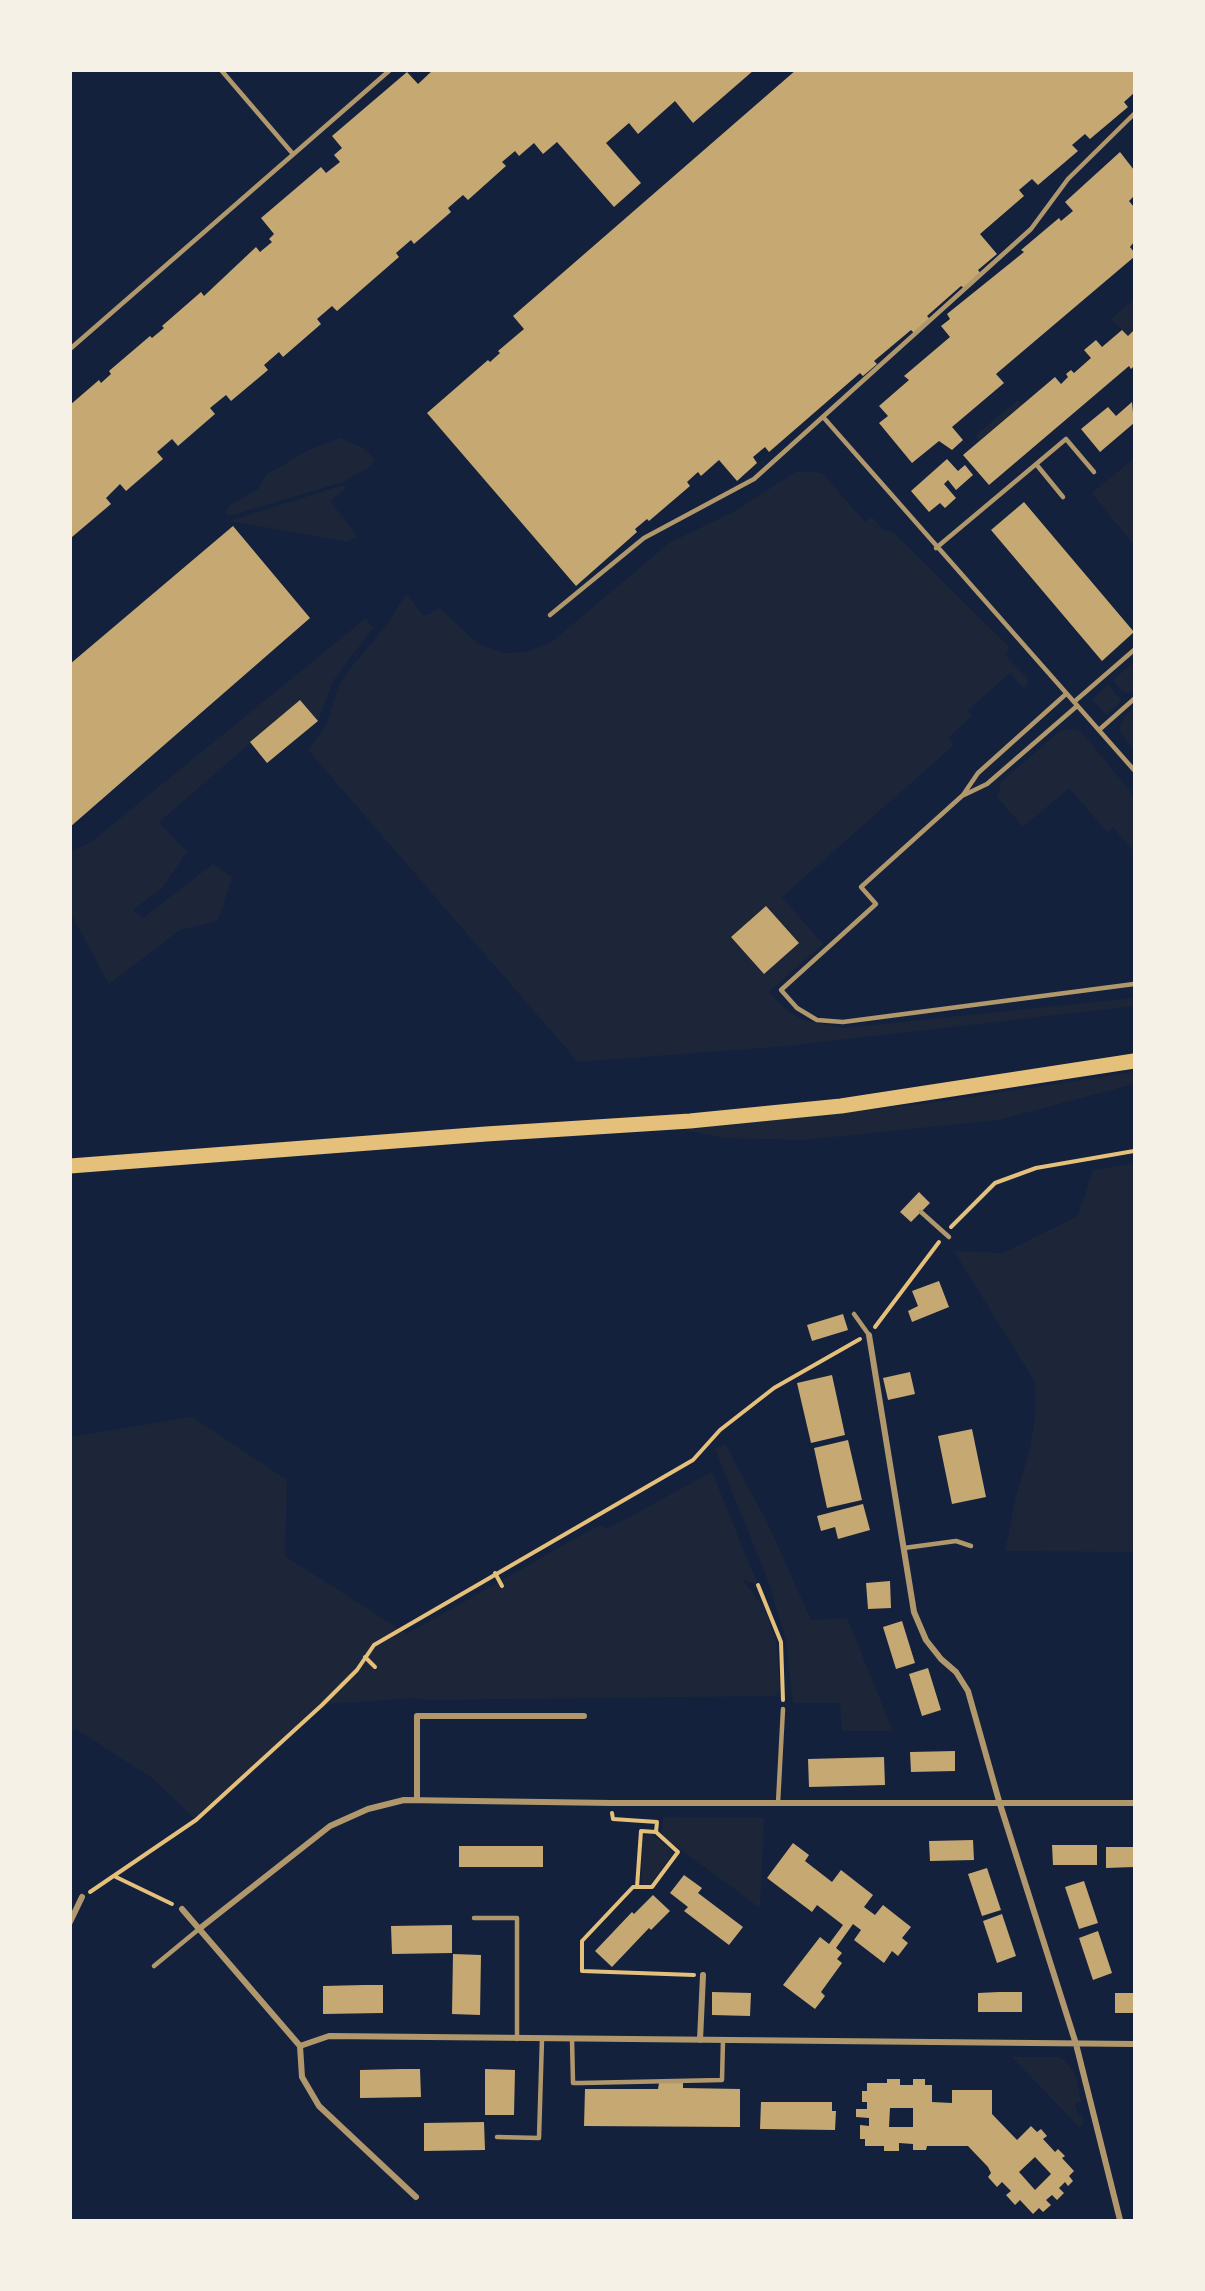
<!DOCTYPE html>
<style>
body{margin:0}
#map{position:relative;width:1205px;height:2291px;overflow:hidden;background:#14213d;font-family:"PT Sans Narrow",sans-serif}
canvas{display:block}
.frame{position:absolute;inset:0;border:72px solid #f6f1e7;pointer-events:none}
</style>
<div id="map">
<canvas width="1205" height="2291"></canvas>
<div class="frame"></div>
</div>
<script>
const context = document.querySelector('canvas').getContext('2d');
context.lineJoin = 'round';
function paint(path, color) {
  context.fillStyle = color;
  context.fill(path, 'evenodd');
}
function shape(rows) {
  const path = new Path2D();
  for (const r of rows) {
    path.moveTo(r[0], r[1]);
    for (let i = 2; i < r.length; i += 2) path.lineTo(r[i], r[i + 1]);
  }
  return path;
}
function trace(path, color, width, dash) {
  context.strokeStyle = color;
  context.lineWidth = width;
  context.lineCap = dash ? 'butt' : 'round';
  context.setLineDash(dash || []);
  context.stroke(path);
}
const green = shape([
 [1134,299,1134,330,1128,336,1111,319],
 [1018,400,1022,405,979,441,976,437,978,433],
 [340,438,363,448,375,459,371,466,343,482,229,516,225,512,230,505,258,489,267,474,309,450],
 [1134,458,1134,545,1092,493],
 [797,471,822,473,865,522,872,517,882,529,894,533,1009,647,1006,656,1027,678,1028,683,1024,689,1010,673,968,710,972,716,948,738,954,745,782,897,823,944,769,992,783,1007,802,1020,843,1028,1134,998,1134,1006,787,1046,578,1062,308,750,326,726,338,688,348,671,385,627,406,594,423,615,428,615,439,607,478,644,504,653,527,652,553,641,669,543,735,511],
 [340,486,348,487,330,501,357,536,348,542,230,521],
 [366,618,373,628,333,681,318,721,300,700,159,822,187,852,163,887,133,910,143,918,213,864,232,877,218,921,180,930,109,984,71,914,70,852,91,842],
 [1134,662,1134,689,1130,693,1123,692,1113,680],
 [1108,685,1122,701,1106,715,1092,699],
 [1133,709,1134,710,1134,749,1119,731,1124,717],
 [1068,729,1078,730,1090,742,1134,796,1134,852,1113,827,1107,832,1069,788,1023,827,997,797,1002,781,1060,731],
 [1134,1072,1134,1084,998,1120,803,1140,724,1138,685,1130,930,1103],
 [1134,1163,1134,1552,1005,1551,1017,1492,1030,1449,1035,1417,1035,1382,954,1251,1003,1253,1078,1216,1093,1170],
 [192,1417,287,1480,285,1556,407,1634,599,1525,607,1529,712,1472,758,1585,742,1579,763,1606,776,1640,780,1691,775,1696,427,1700,413,1698,329,1704,322,1707,196,1820,152,1778,76,1729,71,1733,71,1437],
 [725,1444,768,1524,811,1620,847,1618,893,1731,842,1731,840,1703,793,1703,786,1640,770,1586,715,1449],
 [663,1817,764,1818,760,1908,665,1838,662,1834],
 [650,1833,671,1850,672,1854,651,1884,642,1885,642,1838],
 [1012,2057,1058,2057,1064,2060,1076,2076,1081,2102,1075,2104,1078,2116,1083,2115,1083,2125,1079,2127]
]);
const building = shape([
 [433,70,754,70,693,123,675,101,638,134,629,123,606,143,641,183,614,207,557,142,543,154,534,143,519,156,515,151,502,162,506,166,468,200,463,195,448,208,451,212,414,244,411,240,396,253,399,257,337,311,332,306,317,319,321,324,283,357,279,352,264,365,268,370,231,401,226,395,210,408,215,414,178,446,172,439,157,452,163,459,126,491,120,484,106,498,111,504,72,537,70,405,99,380,101,383,111,374,109,371,150,336,152,338,164,328,162,326,201,292,204,296,256,247,260,252,272,242,269,239,274,234,261,218,321,167,326,173,340,162,334,155,342,148,332,136,407,72,418,84],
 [796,70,1134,70,1134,93,1124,102,1128,107,1090,139,1085,134,1072,145,1078,151,1038,185,1032,179,1019,190,1024,196,980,234,997,254,978,270,981,274,964,288,961,286,927,316,930,319,914,333,911,330,874,361,877,364,863,376,860,373,769,452,765,447,753,457,757,463,737,481,719,460,701,476,698,472,687,482,690,486,649,521,647,519,635,529,637,532,576,586,427,413,488,360,490,362,500,353,498,351,524,329,513,316],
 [1120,152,1134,170,1134,196,1129,201,1134,207,1134,242,1130,247,1134,252,1134,257,996,374,1004,383,952,427,963,440,952,450,939,441,912,463,879,423,888,416,879,406,909,380,904,376,950,337,941,326,950,319,947,314,1024,252,1021,250,1059,218,1061,221,1073,211,1065,202],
 [1122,330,1128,336,1134,330,1134,366,1131,369,1129,366,989,485,963,455,1055,377,1061,384,1068,377,1066,374,1071,370,1074,373,1091,358,1084,350,1096,340,1102,347],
 [1132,402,1134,423,1100,452,1081,429,1108,407,1116,416],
 [947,459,958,471,965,465,973,475,956,490,948,480,944,484,956,498,945,508,940,503,929,512,911,491],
 [1024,502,1134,632,1102,661,991,530],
 [233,526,310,618,70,827,70,664],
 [300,700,318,721,267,763,250,742],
 [766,906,799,943,764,974,731,937],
 [919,1192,930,1203,911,1222,900,1212],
 [939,1281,949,1307,912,1322,908,1311,918,1306,912,1291],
 [843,1314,848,1330,812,1341,807,1325],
 [910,1372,915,1394,888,1400,883,1378],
 [832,1375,845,1435,811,1443,797,1383],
 [972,1429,986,1497,952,1504,938,1436],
 [848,1440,862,1500,827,1508,814,1448],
 [863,1504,870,1530,838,1539,835,1527,821,1531,817,1516],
 [890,1581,891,1608,868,1609,866,1583],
 [902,1621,915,1663,896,1669,883,1627],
 [928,1668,941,1710,922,1716,909,1674],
 [955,1751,955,1771,911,1772,910,1752],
 [884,1757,885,1785,809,1787,808,1759],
 [973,1840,974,1860,930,1861,929,1841],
 [793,1843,809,1855,805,1861,832,1882,841,1870,873,1895,864,1907,875,1915,883,1905,911,1927,902,1938,908,1943,898,1956,892,1951,884,1963,854,1940,861,1930,853,1924,836,1948,842,1953,837,1959,842,1963,821,1992,825,1996,815,2009,783,1985,820,1937,829,1944,843,1925,817,1905,812,1912,767,1878],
 [1052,1845,1097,1845,1097,1865,1053,1865],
 [459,1846,543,1846,543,1867,459,1867],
 [1106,1847,1134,1847,1134,1867,1106,1868],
 [987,1868,1001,1910,982,1916,968,1874],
 [684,1875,702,1888,698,1893,743,1927,729,1945,684,1911,688,1907,670,1893],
 [1084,1881,1098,1923,1079,1929,1065,1887],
 [653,1895,670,1911,651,1930,649,1928,612,1967,595,1951,632,1912,634,1914],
 [1002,1914,1016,1956,997,1963,983,1921],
 [452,1925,452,1953,392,1954,391,1926],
 [1098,1931,1112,1973,1093,1980,1079,1938],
 [453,1954,481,1955,480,2015,452,2014],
 [364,1985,383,1985,383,2013,323,2014,323,1986],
 [712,1992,751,1993,750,2016,712,2015],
 [999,1992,1022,1992,1022,2012,978,2012,978,1993],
 [1115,1993,1134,1993,1134,2013,1115,2013],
 [402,2069,420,2069,421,2097,360,2098,360,2070],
 [485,2069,515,2070,514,2115,485,2115],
 [887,2079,900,2079,900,2085,913,2085,913,2079,925,2079,925,2085,932,2085,932,2102,952,2103,952,2090,992,2090,992,2114,1017,2140,1031,2126,1037,2132,1041,2129,1047,2136,1043,2139,1055,2152,1058,2149,1065,2156,1062,2158,1074,2171,1069,2176,1073,2181,1068,2186,1065,2182,1059,2188,1064,2193,1057,2200,1052,2195,1046,2200,1051,2205,1043,2212,1039,2208,1033,2214,1020,2200,1015,2205,1006,2195,1011,2191,1002,2182,997,2187,988,2177,991,2173,988,2167,968,2146,927,2146,926,2150,913,2150,913,2144,899,2143,899,2151,884,2151,884,2146,865,2146,865,2139,860,2139,860,2125,869,2126,869,2118,856,2117,856,2109,867,2109,867,2102,862,2102,862,2091,867,2091,867,2083,887,2083],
 [890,2108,913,2108,913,2127,889,2127],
 [1035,2157,1051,2174,1035,2190,1019,2172],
 [659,2083,683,2083,683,2088,740,2089,740,2127,584,2126,585,2089,658,2089],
 [761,2102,832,2102,832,2111,836,2111,835,2130,760,2129],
 [484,2122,485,2150,424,2151,424,2123]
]);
const path = shape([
 [951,1227,995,1183,1036,1168,1134,1151],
 [875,1327,939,1242],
 [495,1573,502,1586],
 [758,1585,781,1642,783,1700],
 [365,1657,375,1667],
 [612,1813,613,1819,657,1822,656,1832,678,1852,652,1887,633,1887,582,1941,582,1971,694,1975],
 [116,1877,172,1904],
 [637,1887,641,1831,656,1832],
 [90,1892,196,1820,322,1705,357,1670,374,1645,693,1460,720,1430,774,1388,860,1339]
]);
const service = shape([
 [221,70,293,154],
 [70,349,390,70],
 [824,418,1134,770],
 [1036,464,1063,497],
 [936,548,1066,439,1094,472],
 [550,615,644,538,754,479,1031,229,1068,179,1134,114],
 [1066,694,978,773,963,795,861,887,876,904,781,990,797,1008,817,1020,843,1022,1134,984],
 [1074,702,1134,650],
 [1099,730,1134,699],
 [964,795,987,784,1077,706],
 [921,1212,949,1237],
 [854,1314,869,1335],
 [904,1548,956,1541,971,1546],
 [778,1803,783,1709],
 [474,1918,517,1918,517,2039],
 [154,1966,199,1929],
 [572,2039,573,2083,581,2083,722,2080,723,2040],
 [497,2137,539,2138,542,2039]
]);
const minor = shape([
 [869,1335,914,1612,926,1640,941,1659,956,1672,968,1691,999,1801,1076,2044,1120,2220],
 [417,1800,417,1716,584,1716],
 [182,1909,300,2046,329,2036,1134,2044],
 [70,1922,82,1897],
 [199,1929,330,1826,368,1809,404,1800,612,1803,1134,1803],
 [700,2040,703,1975],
 [300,2046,302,2077,319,2106,416,2197]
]);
const primary = shape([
 [70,1166,486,1134,690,1121,841,1106,1134,1061]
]);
paint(green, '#1d2539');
paint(building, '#c6a872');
trace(path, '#e5c07b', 4);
trace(service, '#b1986c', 4.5);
trace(minor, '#b1986c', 6);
trace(primary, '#e5c07b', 15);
</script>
